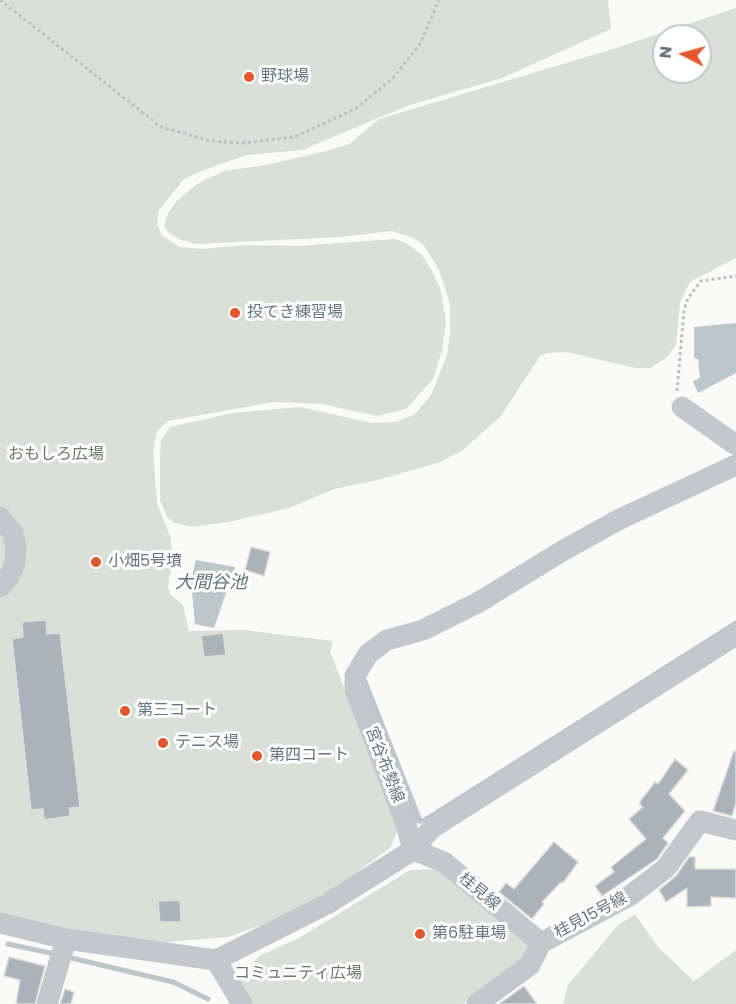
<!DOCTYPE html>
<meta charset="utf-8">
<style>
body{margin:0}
#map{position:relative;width:736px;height:1004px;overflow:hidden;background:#fafaf8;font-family:Poppins,sans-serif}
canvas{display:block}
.north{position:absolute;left:652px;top:24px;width:60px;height:60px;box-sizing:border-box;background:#fff;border:2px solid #c1c8cd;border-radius:50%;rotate:276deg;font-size:16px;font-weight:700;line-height:24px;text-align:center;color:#657683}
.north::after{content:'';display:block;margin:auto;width:21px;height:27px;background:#e4572e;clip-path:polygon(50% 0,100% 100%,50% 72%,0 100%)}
</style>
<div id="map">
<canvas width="736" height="1004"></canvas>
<div class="north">N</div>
</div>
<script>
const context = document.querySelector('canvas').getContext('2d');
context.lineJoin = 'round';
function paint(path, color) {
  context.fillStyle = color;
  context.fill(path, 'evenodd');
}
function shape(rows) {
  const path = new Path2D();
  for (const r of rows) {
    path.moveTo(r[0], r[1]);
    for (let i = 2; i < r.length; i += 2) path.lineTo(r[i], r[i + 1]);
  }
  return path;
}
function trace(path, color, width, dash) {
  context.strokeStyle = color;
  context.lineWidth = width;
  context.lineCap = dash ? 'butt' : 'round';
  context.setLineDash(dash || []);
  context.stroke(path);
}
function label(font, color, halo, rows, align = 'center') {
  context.font = font + ' Poppins,"Noto Sans JP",sans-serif';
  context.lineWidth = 6;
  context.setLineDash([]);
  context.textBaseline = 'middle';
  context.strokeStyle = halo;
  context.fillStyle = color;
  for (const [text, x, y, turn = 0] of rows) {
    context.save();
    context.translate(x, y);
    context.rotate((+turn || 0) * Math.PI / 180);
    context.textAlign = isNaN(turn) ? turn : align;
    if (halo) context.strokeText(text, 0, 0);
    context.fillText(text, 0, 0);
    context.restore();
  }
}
const green = shape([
 [0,0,608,0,611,29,502,78,407,106,302,150,247,155,204,170,184,179,159,210,157,224,162,236,180,247,202,249,246,245,297,246,395,239,406,243,422,255,432,271,440,288,446,321,442,351,433,379,406,409,377,416,322,404,274,402,168,421,157,431,153,450,157,503,170,536,173,557,168,587,170,594,183,605,189,631,244,630,333,641,330,651,398,830,390,848,340,885,277,919,229,937,153,943,85,933,0,913],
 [736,8,736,258,690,282,680,302,676,345,666,358,650,368,635,368,567,352,547,353,540,356,501,416,464,449,441,462,374,481,334,489,289,508,229,522,192,527,174,523,167,517,160,500,160,454,161,440,170,427,232,413,300,407,372,423,396,422,415,414,431,395,447,355,450,333,450,304,439,270,423,244,413,238,392,231,341,237,196,244,179,239,168,232,164,226,168,213,177,201,197,184,224,171,266,165,326,151,349,144,379,119,616,48],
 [664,36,700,36,700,72,664,72],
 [443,869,529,945,524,962,463,1004,253,1004,240,985,241,977,259,956,299,938,410,870],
 [635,914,658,947,694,981,736,950,736,1004,563,1004,568,985,618,925]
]);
const water = shape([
 [736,323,736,373,698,393,693,381,700,378,698,359,694,358,694,327],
 [196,560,235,567,214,628,195,624,191,581],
 [736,620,736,624,420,824,414,822,361,684,365,675,422,819]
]);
const stream = shape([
 [8,944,55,954],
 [67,957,173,982,208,999]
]);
const building = shape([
 [251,547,270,552,264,576,245,570,251,547],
 [46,620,47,634,60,633,80,807,69,808,70,816,44,820,43,809,31,810,12,639,23,637,22,622,46,620],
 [223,633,226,655,204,657,201,636,223,633],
 [734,751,736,751,736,803,732,816,713,811,734,751],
 [675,759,688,770,669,794,685,811,663,838,668,843,657,859,602,896,595,886,614,872,611,867,646,839,629,819,643,807,639,803,655,782,658,784,675,759],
 [554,842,578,862,563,883,561,882,542,902,544,904,532,919,499,892,506,883,514,889,554,842],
 [689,857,695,857,695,869,736,869,736,898,711,897,711,906,687,907,687,888,666,902,659,890,676,876,689,857],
 [180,900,181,922,160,922,158,901,180,900],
 [9,957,45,966,35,1004,16,1004,20,980,4,976,9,957],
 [524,986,537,1004,499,1004,524,986],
 [65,989,74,992,71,1004,60,1004,65,989]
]);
const path = shape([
 [0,0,161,127,211,141,244,143,294,137,355,109,392,79,420,44,439,0],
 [677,391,684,310,688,298,701,281,736,276]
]);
const minor = shape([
 [682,407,736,445],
 [0,517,13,533,16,548,15,563,9,577,0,587],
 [0,923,66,939,216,960,327,904,413,850,405,821,355,689,355,676,368,654,387,640,423,630,479,602,564,550,618,520,736,465],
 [541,943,444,862,413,850,432,828,736,635],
 [216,960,242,1004],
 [47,1004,66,939],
 [477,1004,530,965,541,943,631,895,666,868,700,821,736,830]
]);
const markers = [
 [249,77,6,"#e4572e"],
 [235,313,6,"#e4572e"],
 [96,562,6,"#e4572e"],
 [125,711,6,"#e4572e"],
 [163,743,6,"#e4572e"],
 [257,756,6,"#e4572e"],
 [420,934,6,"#e4572e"]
];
const poiNames = [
 ["野球場",261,77],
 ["投てき練習場",247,313],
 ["小畑5号墳",108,562],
 ["第三コート",137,711],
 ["テニス場",175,743],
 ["第四コート",269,756],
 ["第6駐車場",432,934]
];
const parkNames = [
 ["おもしろ広場",56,455],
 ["コミュニティ広場",298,974]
];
const streetNames = [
 ["宮谷布勢線",384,765,69],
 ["桂見線",479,892,40],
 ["桂見15号線",591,916,-28]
];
const waterNames = [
 ["大間谷池",211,583]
];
paint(green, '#dadfd7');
paint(water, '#bbc7cb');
trace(stream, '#bbc7cb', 5);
paint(building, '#aab3b9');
trace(building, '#dcdcda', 1.5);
trace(path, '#bbbfc2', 3, [3, 3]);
trace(minor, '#c3c8cc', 21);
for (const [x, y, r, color] of markers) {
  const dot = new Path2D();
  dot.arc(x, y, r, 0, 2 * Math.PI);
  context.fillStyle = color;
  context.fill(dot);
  trace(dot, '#fff', 2);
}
label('16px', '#657683', '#fff', poiNames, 'left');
label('16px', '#687a64', '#fff', parkNames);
label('16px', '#657683', '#fff', streetNames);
label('italic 18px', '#60757c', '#fff', waterNames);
</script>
